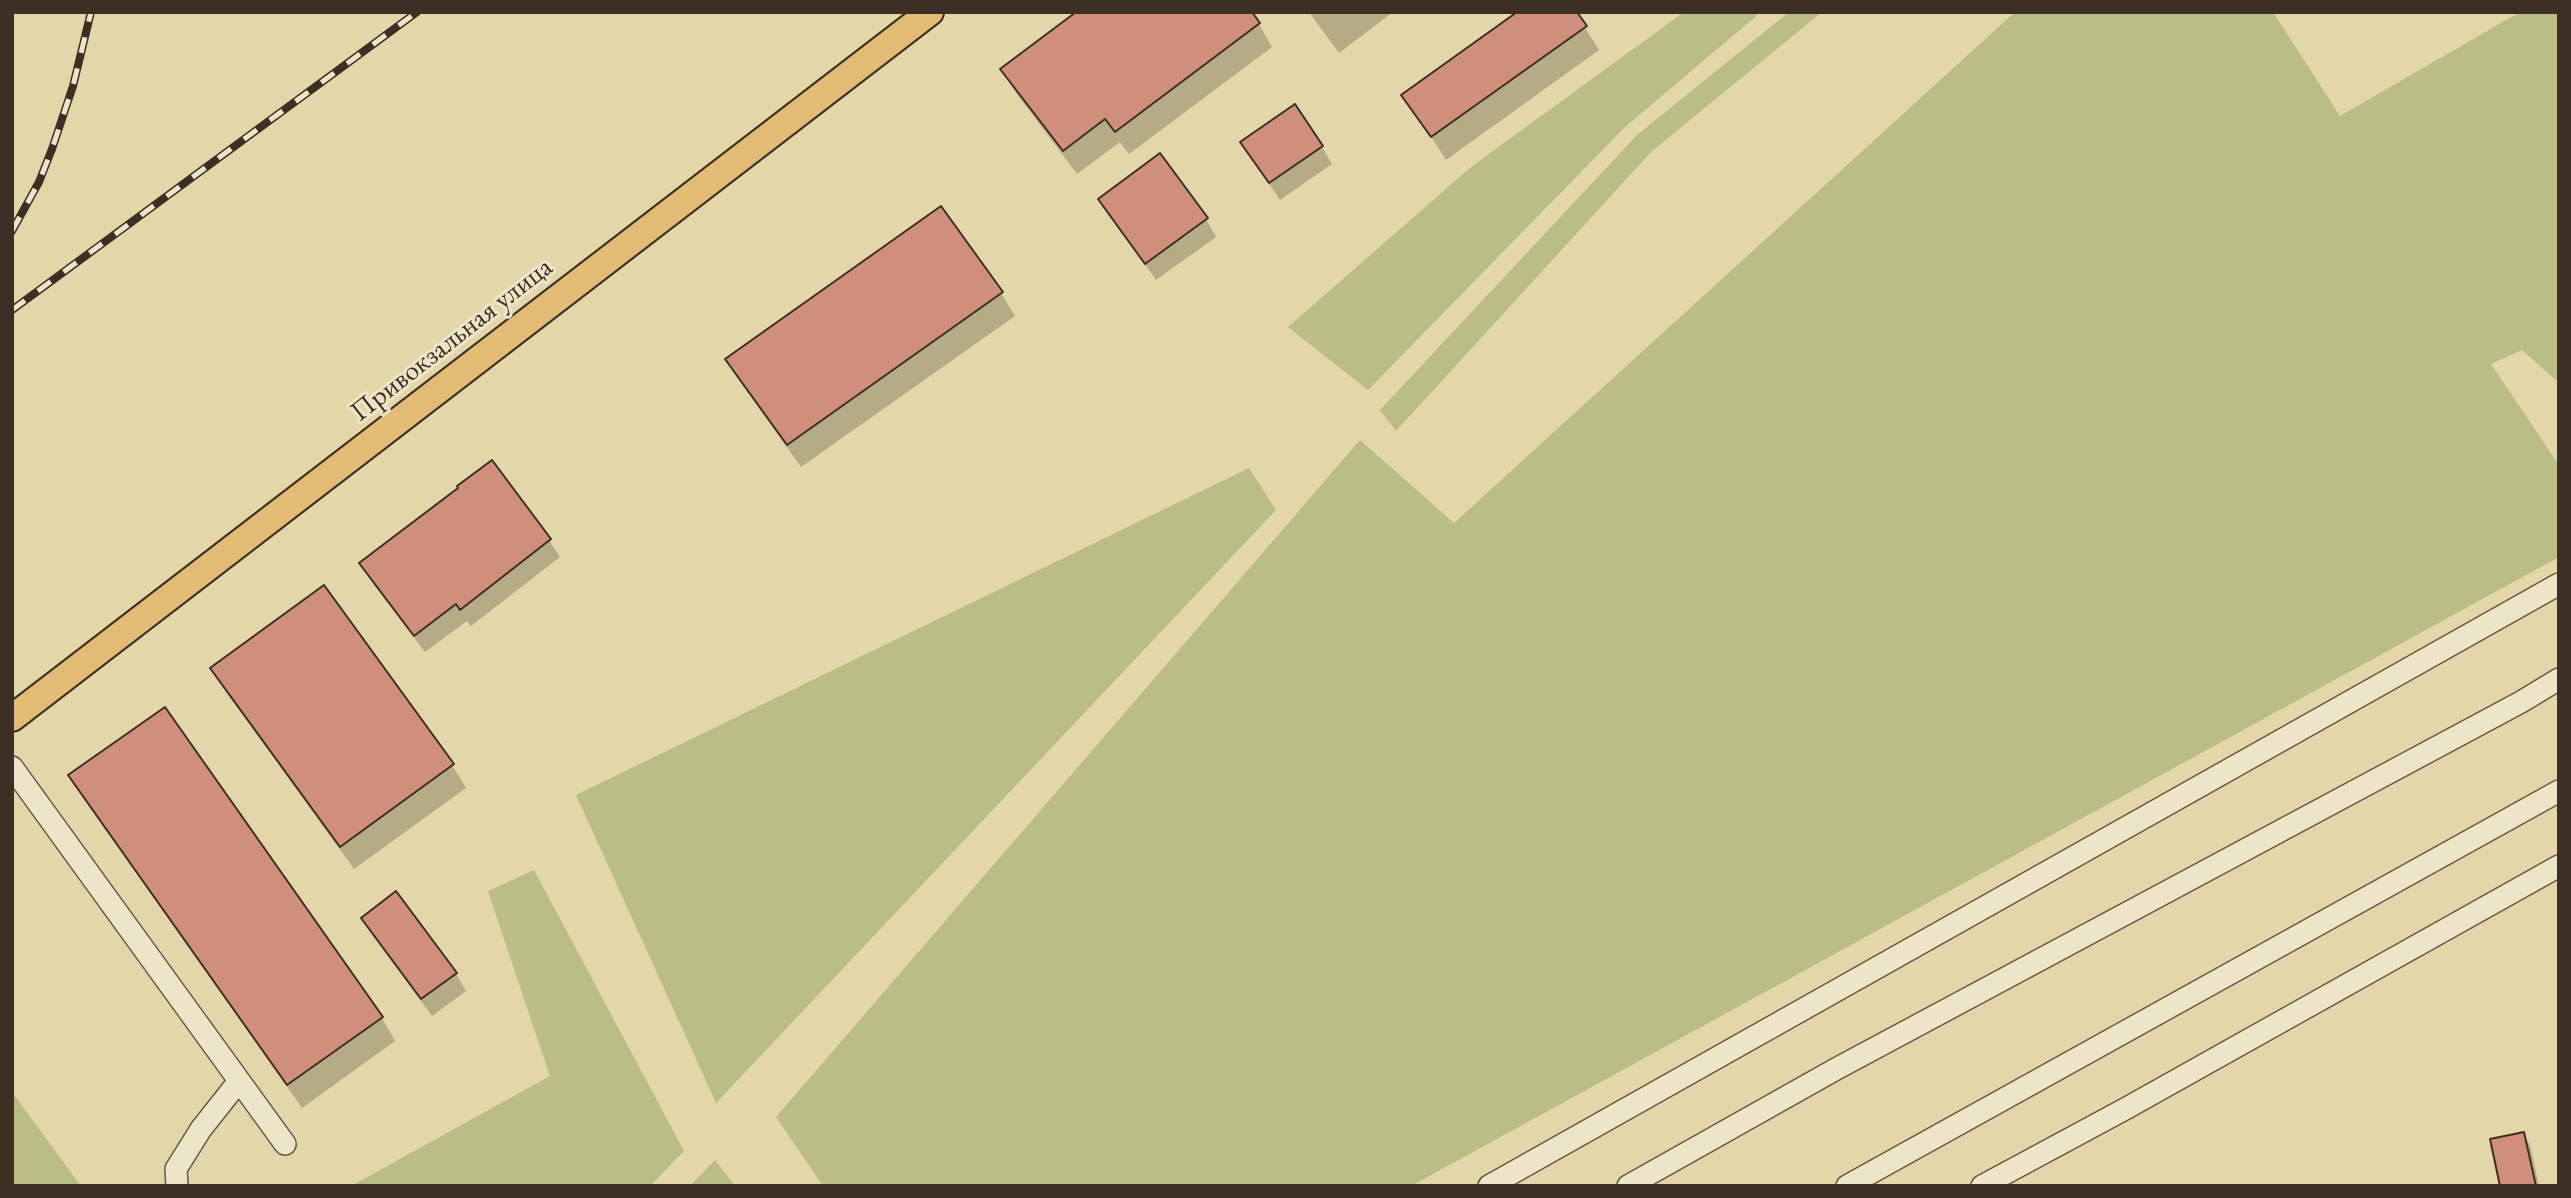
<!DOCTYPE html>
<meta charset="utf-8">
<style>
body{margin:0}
#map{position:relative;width:2571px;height:1198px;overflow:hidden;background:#e3d7a9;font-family:"EB Garamond",serif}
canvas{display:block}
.frame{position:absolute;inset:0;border:14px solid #3c2f23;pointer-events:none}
</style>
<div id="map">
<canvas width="2571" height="1198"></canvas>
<div class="frame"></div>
</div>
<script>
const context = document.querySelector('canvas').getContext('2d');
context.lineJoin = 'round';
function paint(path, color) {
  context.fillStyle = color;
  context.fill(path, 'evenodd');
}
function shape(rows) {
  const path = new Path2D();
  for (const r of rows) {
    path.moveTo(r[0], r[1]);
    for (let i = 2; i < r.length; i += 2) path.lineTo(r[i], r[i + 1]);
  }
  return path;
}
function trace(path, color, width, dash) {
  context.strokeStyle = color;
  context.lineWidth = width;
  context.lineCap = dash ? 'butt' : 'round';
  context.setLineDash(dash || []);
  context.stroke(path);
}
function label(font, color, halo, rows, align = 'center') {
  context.font = font + ' "EB Garamond",serif';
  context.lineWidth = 6;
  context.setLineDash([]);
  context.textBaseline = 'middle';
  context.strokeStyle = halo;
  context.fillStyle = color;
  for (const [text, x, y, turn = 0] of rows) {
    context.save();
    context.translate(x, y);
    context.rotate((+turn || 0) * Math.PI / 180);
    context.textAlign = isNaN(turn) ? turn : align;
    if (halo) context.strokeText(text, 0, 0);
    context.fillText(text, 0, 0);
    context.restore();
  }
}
const green = shape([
 [1684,12,1761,12,1625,127,1368,390,1288,327,1471,167],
 [1789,12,1822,12,1652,151,1396,431,1380,410,1637,135],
 [2015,12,2273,12,2340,116,2520,12,2559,12,2559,383,2522,350,2491,364,2559,465,2559,557,1411,1186,823,1186,776,1117,1360,440,1454,523],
 [1249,468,1276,510,716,1103,576,795],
 [534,870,684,1151,650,1186,351,1186,550,1076,488,891],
 [12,1092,81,1186,12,1186],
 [715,1160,735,1186,690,1186]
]);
const shadow = shape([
 [1309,12,1393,12,1339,53],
 [1575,12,1599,50,1446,160,1404,95],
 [1259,24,1272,47,1129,154,1120,142,1077,174,1016,93,1003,69],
 [1322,147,1332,164,1280,200,1253,160],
 [1100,199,1206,219,1216,237,1156,280],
 [1001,293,1015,316,801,467,741,383,728,359],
 [549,540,560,557,471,626,467,621,425,652,371,581,361,563],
 [212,669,452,765,466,788,354,869,226,692],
 [164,709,382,1018,395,1041,302,1108,84,799,70,775],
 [363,918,456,974,466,991,432,1016,373,936],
 [2523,1134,2530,1145,2539,1186,2502,1186]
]);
const building = shape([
 [1076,12,1252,12,1260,23,1115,132,1105,119,1063,151,1000,69,1076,12],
 [1517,12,1577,12,1587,26,1431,137,1401,95,1517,12],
 [1295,104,1323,146,1269,183,1240,142,1295,104],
 [1160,153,1208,218,1145,264,1098,199,1160,153],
 [941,206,1003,292,787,445,725,359,941,206],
 [492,460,551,539,460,610,456,604,414,636,359,563,458,488,457,486,492,460],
 [324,585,454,764,340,847,210,668,324,585],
 [165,707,383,1017,287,1085,68,775,165,707],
 [396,891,457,973,421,999,361,918,396,891],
 [2524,1132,2536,1186,2500,1186,2490,1139,2524,1132]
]);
const minor = shape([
 [12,767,285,1144],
 [177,1186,176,1169,201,1129,239,1081],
 [1489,1186,2559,584],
 [1628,1186,1836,1069,2521,702,2559,679],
 [1847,1186,2559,791],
 [1982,1186,2125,1109,2559,866]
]);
const major = shape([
 [12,718,930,12]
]);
const rail = shape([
 [12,231,39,182,52,149,73,86,91,12],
 [12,310,417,12]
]);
const streetNames = [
 ["Привокзальная улица",452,340,-38]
];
paint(green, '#babd84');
paint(shadow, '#0003');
paint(building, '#d08f7b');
trace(building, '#3c2f23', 2);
trace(minor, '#665944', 24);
trace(major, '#3c2f23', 30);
trace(minor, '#ede5c7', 21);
trace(major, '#e2bc74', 26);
trace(rail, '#3c2f23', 8);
trace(rail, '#ede5c7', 5, [16]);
label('28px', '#3c2f23', '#ede5c7', streetNames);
</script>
